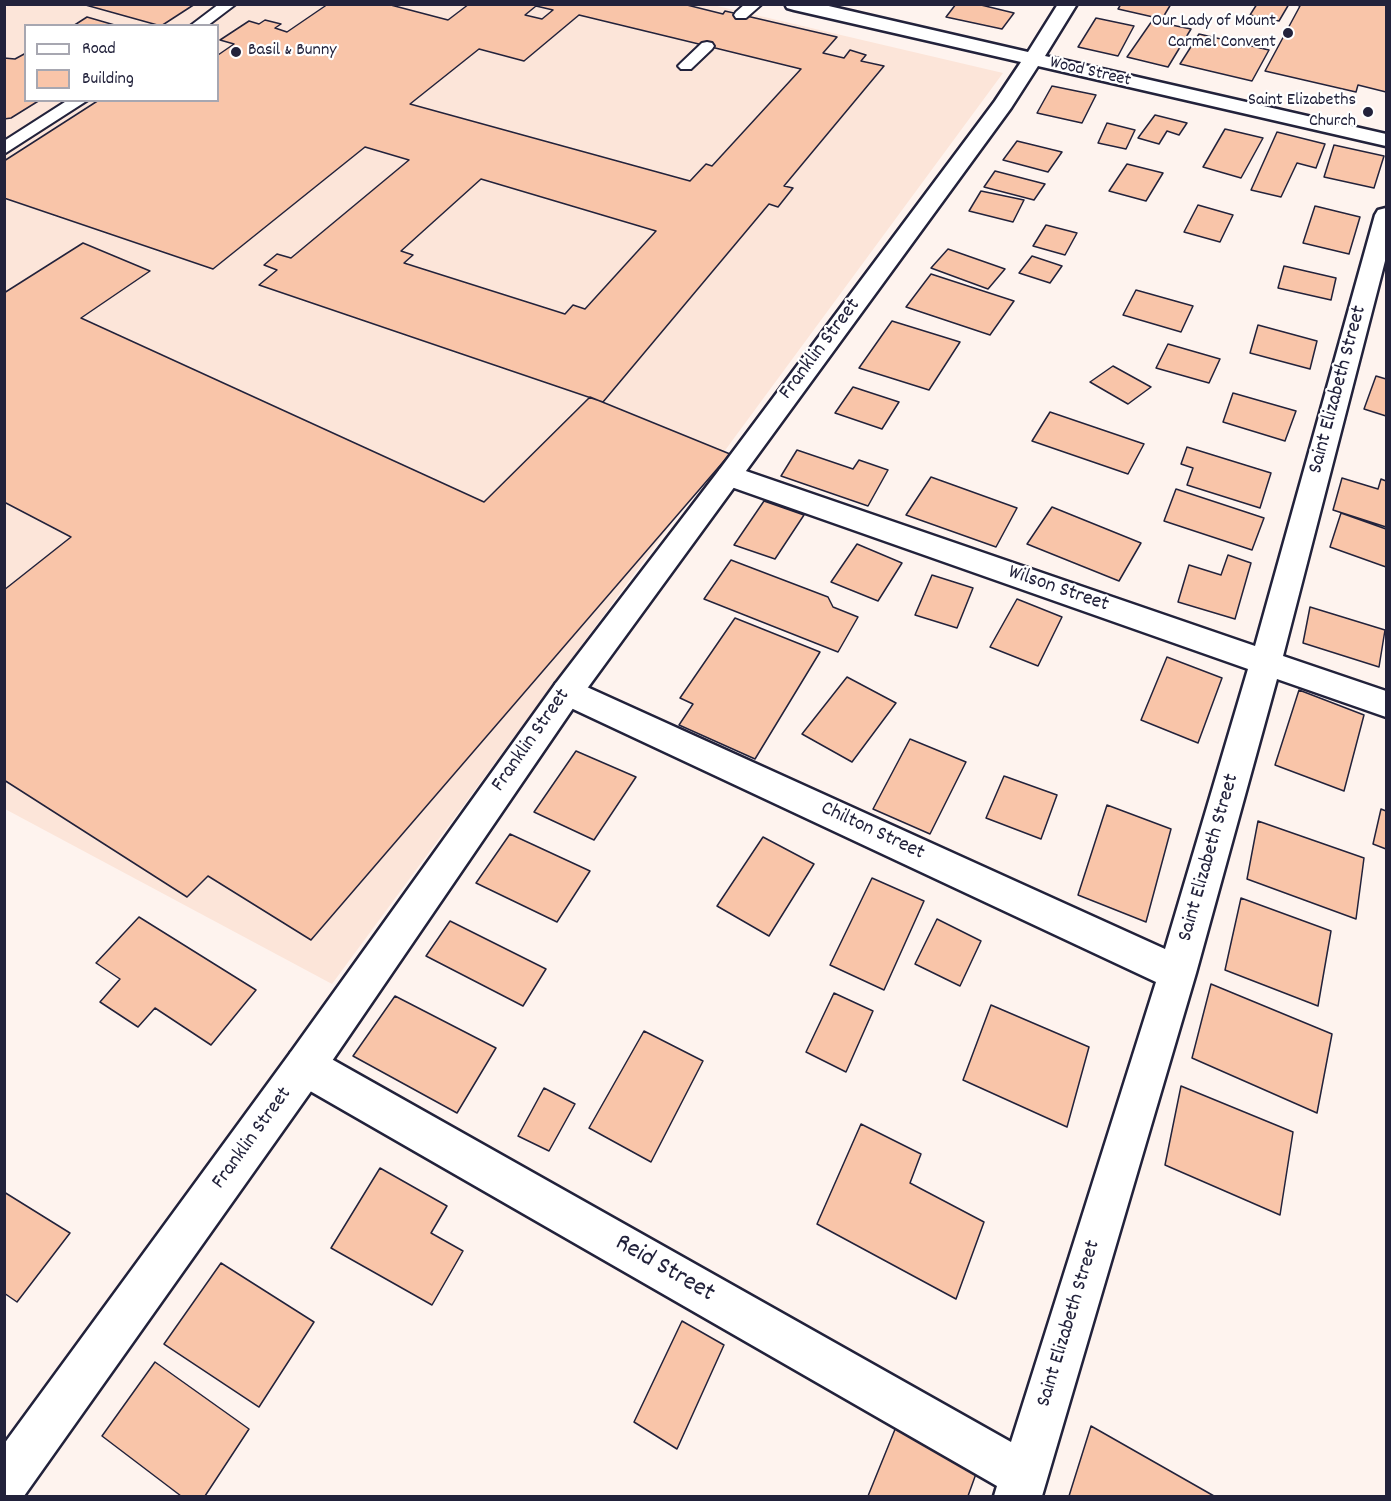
<!DOCTYPE html>
<style>
body{margin:0}
#map{position:relative;width:1391px;height:1501px;overflow:hidden;background:#fef3ee;font-family:Dekko,sans-serif}
canvas{display:block}
.frame{position:absolute;inset:0;border:6px solid #22223b;pointer-events:none}
.legend{position:absolute;left:24px;top:24px;width:195px;height:78px;box-sizing:border-box;background:#fff;border:2px solid #a7a7b1;margin:0;padding:8px 10px;list-style:none;font-size:18px;color:#22223b}
.legend li{display:flex;align-items:center;gap:12px;height:30px}
.legend b{width:30px;border:2px solid #a7a7b1}
</style>
<div id="map">
<canvas width="1391" height="1501"></canvas>
<div class="frame"></div>
<ul class="legend">
<li><b style="height:8px;background:#fff"></b>Road</li>
<li><b style="height:16px;background:#f9c5a9"></b>Building</li>
</ul>
</div>
<script>
const context = document.querySelector('canvas').getContext('2d');
context.lineJoin = 'round';
function paint(path, color) {
  context.fillStyle = color;
  context.fill(path, 'evenodd');
}
function shape(rows) {
  const path = new Path2D();
  for (const r of rows) {
    path.moveTo(r[0], r[1]);
    for (let i = 2; i < r.length; i += 2) path.lineTo(r[i], r[i + 1]);
  }
  return path;
}
function trace(path, color, width, dash) {
  context.strokeStyle = color;
  context.lineWidth = width;
  context.lineCap = dash ? 'butt' : 'round';
  context.setLineDash(dash || []);
  context.stroke(path);
}
function label(font, color, halo, rows, align = 'center') {
  context.font = font + ' Dekko,sans-serif';
  context.lineWidth = 4.5;
  context.setLineDash([]);
  context.textBaseline = 'middle';
  context.strokeStyle = halo;
  context.fillStyle = color;
  for (const [text, x, y, turn = 0] of rows) {
    context.save();
    context.translate(x, y);
    context.rotate((+turn || 0) * Math.PI / 180);
    context.textAlign = isNaN(turn) ? turn : align;
    if (halo) context.strokeText(text, 0, 0);
    context.fillText(text, 0, 0);
    context.restore();
  }
}
const built = shape([
 [10,4,713,5,1003,73,332,984,5,809,5,8],
 [26,26,218,26,218,100,26,100]
]);
const building = shape([
 [82,4,195,4,161,26,82,4],
 [328,4,387,4,448,20,469,4,683,4,723,14,725,11,837,37,823,53,844,58,850,50,866,55,861,61,884,66,784,186,793,188,778,207,769,204,603,402,259,285,277,270,264,265,277,254,291,258,409,160,365,147,213,269,4,198,4,161,99,100,218,100,218,55,234,44,220,40,249,21,259,24,265,20,281,24,275,28,287,32,328,4],
 [536,6,553,10,542,19,525,15,536,6],
 [579,15,707,46,801,69,712,166,706,164,690,181,410,104,479,49,524,61,579,15],
 [481,179,656,231,585,309,573,305,565,314,404,263,413,255,401,251,481,179],
 [956,4,977,4,1014,13,1002,29,946,17,956,4],
 [1121,4,1171,4,1162,19,1118,9,1121,4],
 [1257,4,1289,4,1279,21,1250,15,1257,4],
 [1294,4,1386,4,1386,92,1358,85,1356,92,1265,71,1300,6,1294,4],
 [87,17,118,26,73,26,87,17],
 [1096,18,1134,26,1118,56,1078,47,1096,18],
 [1152,21,1191,29,1168,67,1127,57,1152,21],
 [1199,34,1269,50,1252,81,1180,64,1199,34],
 [26,53,26,100,40,100,11,118,4,119,4,58,15,59,26,53],
 [1052,86,1096,95,1082,123,1037,113,1052,86],
 [1155,115,1187,123,1179,135,1167,131,1159,144,1138,138,1155,115],
 [1107,123,1135,130,1126,149,1098,143,1107,123],
 [1225,129,1263,138,1241,178,1203,167,1225,129],
 [1277,132,1325,144,1316,168,1297,163,1281,197,1251,190,1277,132],
 [1017,141,1062,152,1048,172,1003,160,1017,141],
 [1334,145,1384,156,1374,188,1324,177,1334,145],
 [1127,164,1163,173,1146,201,1109,191,1127,164],
 [995,171,1045,184,1034,200,984,187,995,171],
 [981,191,1024,200,1013,222,969,211,981,191],
 [1198,205,1233,215,1220,242,1184,232,1198,205],
 [1315,206,1360,217,1349,254,1303,243,1315,206],
 [1046,225,1077,233,1065,255,1033,246,1046,225],
 [83,243,150,271,81,318,484,502,590,397,730,454,311,940,208,876,187,897,4,780,4,590,71,537,4,502,4,293,83,243],
 [948,249,1005,269,988,289,931,268,948,249],
 [1032,256,1062,266,1050,283,1019,273,1032,256],
 [1284,266,1336,278,1331,300,1278,288,1284,266],
 [931,274,1014,301,990,335,906,307,931,274],
 [1136,290,1193,306,1181,332,1123,315,1136,290],
 [892,321,960,342,929,390,859,368,892,321],
 [1258,325,1317,341,1310,369,1250,353,1258,325],
 [1168,344,1220,359,1209,383,1156,368,1168,344],
 [1113,366,1151,387,1128,404,1090,382,1113,366],
 [1376,376,1386,379,1386,416,1364,409,1376,376],
 [853,387,899,402,882,429,835,413,853,387],
 [1233,393,1296,411,1285,441,1223,422,1233,393],
 [1050,412,1144,444,1128,474,1032,441,1050,412],
 [1187,447,1271,473,1260,508,1187,485,1193,468,1181,464,1187,447],
 [797,450,853,469,859,460,888,470,868,506,781,476,797,450],
 [931,477,1017,508,996,547,906,515,931,477],
 [1342,478,1378,489,1381,479,1386,481,1386,527,1333,510,1342,478],
 [1176,489,1264,518,1252,550,1164,521,1176,489],
 [764,501,804,515,775,559,734,545,764,501],
 [1052,507,1141,543,1119,581,1027,544,1052,507],
 [1341,513,1386,529,1386,567,1330,547,1341,513],
 [857,544,902,563,878,601,831,582,857,544],
 [1228,555,1251,563,1235,619,1178,602,1189,565,1221,575,1228,555],
 [731,560,828,597,833,607,858,617,838,652,704,599,731,560],
 [932,575,973,588,957,628,915,615,932,575],
 [1017,599,1062,617,1038,666,990,647,1017,599],
 [1310,607,1385,630,1379,667,1303,643,1310,607],
 [735,618,820,652,755,759,679,725,693,704,680,698,735,618],
 [1167,657,1222,678,1198,743,1141,720,1167,657],
 [847,677,896,703,852,762,802,734,847,677],
 [1299,690,1364,715,1344,791,1275,765,1299,690],
 [910,739,966,762,930,834,873,809,910,739],
 [576,751,636,777,594,840,534,812,576,751],
 [1004,776,1057,795,1041,839,986,818,1004,776],
 [1107,805,1171,829,1146,922,1078,895,1107,805],
 [1381,809,1386,811,1386,849,1373,844,1381,809],
 [1258,821,1364,858,1356,919,1247,879,1258,821],
 [510,834,590,871,557,922,476,883,510,834],
 [763,837,814,864,769,936,717,906,763,837],
 [872,878,924,901,884,990,830,965,872,878],
 [1241,898,1331,931,1318,1006,1225,970,1241,898],
 [139,917,256,990,211,1045,155,1008,138,1027,100,1002,120,979,96,963,139,917],
 [937,919,981,941,960,986,915,964,937,919],
 [450,921,546,969,523,1006,426,956,450,921],
 [1211,984,1332,1034,1317,1113,1192,1058,1211,984],
 [834,993,873,1011,846,1072,806,1052,834,993],
 [395,996,496,1048,457,1113,353,1056,395,996],
 [991,1005,1089,1047,1067,1127,963,1080,991,1005],
 [644,1031,703,1061,651,1162,589,1128,644,1031],
 [1181,1086,1293,1132,1280,1215,1165,1165,1181,1086],
 [544,1088,575,1104,549,1151,518,1136,544,1088],
 [861,1124,921,1154,910,1183,984,1222,956,1299,817,1224,861,1124],
 [380,1168,447,1206,431,1233,463,1251,432,1305,331,1248,380,1168],
 [4,1192,70,1233,17,1302,4,1293,4,1192],
 [221,1263,314,1322,259,1407,164,1344,221,1263],
 [682,1321,724,1345,677,1449,634,1422,682,1321],
 [155,1362,249,1429,205,1496,181,1496,102,1436,155,1362],
 [898,1422,977,1471,968,1496,868,1496,898,1422],
 [1091,1426,1214,1496,1069,1496,1091,1426]
]);
const lane = shape([
 [219,4,236,4,207,26,190,26,219,4],
 [745,4,762,4,746,18,736,18,734,15,736,12,745,4],
 [707,42,712,43,714,46,712,49,691,69,681,69,678,66,681,63,702,43,707,42],
 [68,100,88,100,4,154,4,141,68,100]
]);
const street = shape([
 [1386,208,1386,257,1283,656,1386,691,1386,717,1277,679,1196,973,1042,1496,994,1496,997,1486,291,1080,285,1066,291,1052,305,1047,319,1052,1011,1442,1156,982,556,701,551,692,556,683,567,679,578,683,1165,949,1248,669,720,483,716,476,720,469,730,466,740,469,1255,646,1375,215,1378,210,1386,208]
]);
const secondary = shape([
 [785,4,820,4,1028,52,1058,4,1077,4,1045,56,1386,134,1386,146,1038,66,1011,108,578,701,319,1080,24,1496,4,1496,4,1444,291,1052,556,683,720,469,995,101,1021,62,794,10,787,8,785,4]
]);
const markers = [
 [1288,33,6,"#22223b"],
 [236,52,6,"#22223b"],
 [1368,112,6,"#22223b"]
];
const farPoinames = [
 ["Our Lady of Mount",1276,23],
 ["Carmel Convent",1276,44],
 ["Basil & Bunny",248,52,"left"],
 ["Saint Elizabeths",1356,102],
 ["Church",1356,123]
];
const farStreetnames = [
 ["Wood Street",1090,73,13]
];
const streetNames = [
 ["Franklin Street",821,350,-53],
 ["Saint Elizabeth Street",1339,390,-75],
 ["Wilson Street",1058,590,19],
 ["Franklin Street",532,741,-55],
 ["Chilton Street",872,832,25],
 ["Saint Elizabeth Street",1210,858,-74],
 ["Franklin Street",253,1139,-54],
 ["Saint Elizabeth Street",1070,1324,-73]
];
const nearStreetnames = [
 ["Reid Street",664,1270,30]
];
paint(built, '#fce5d9');
paint(building, '#f9c5a9');
trace(building, '#22223b', 1.5);
trace(lane, '#22223b', 4);
trace(street, '#22223b', 5);
trace(secondary, '#22223b', 5);
paint(lane, '#fff');
paint(street, '#fff');
paint(secondary, '#fff');
for (const [x, y, r, color] of markers) {
  const dot = new Path2D();
  dot.arc(x, y, r, 0, 2 * Math.PI);
  context.fillStyle = color;
  context.fill(dot);
  trace(dot, '#fff', 2);
}
label('18px', '#22223b', '#fff', farPoinames, 'right');
label('18px', '#22223b', '#fff', farStreetnames);
label('21px', '#22223b', '#fff', streetNames);
label('26px', '#22223b', '#fff', nearStreetnames);
</script>
